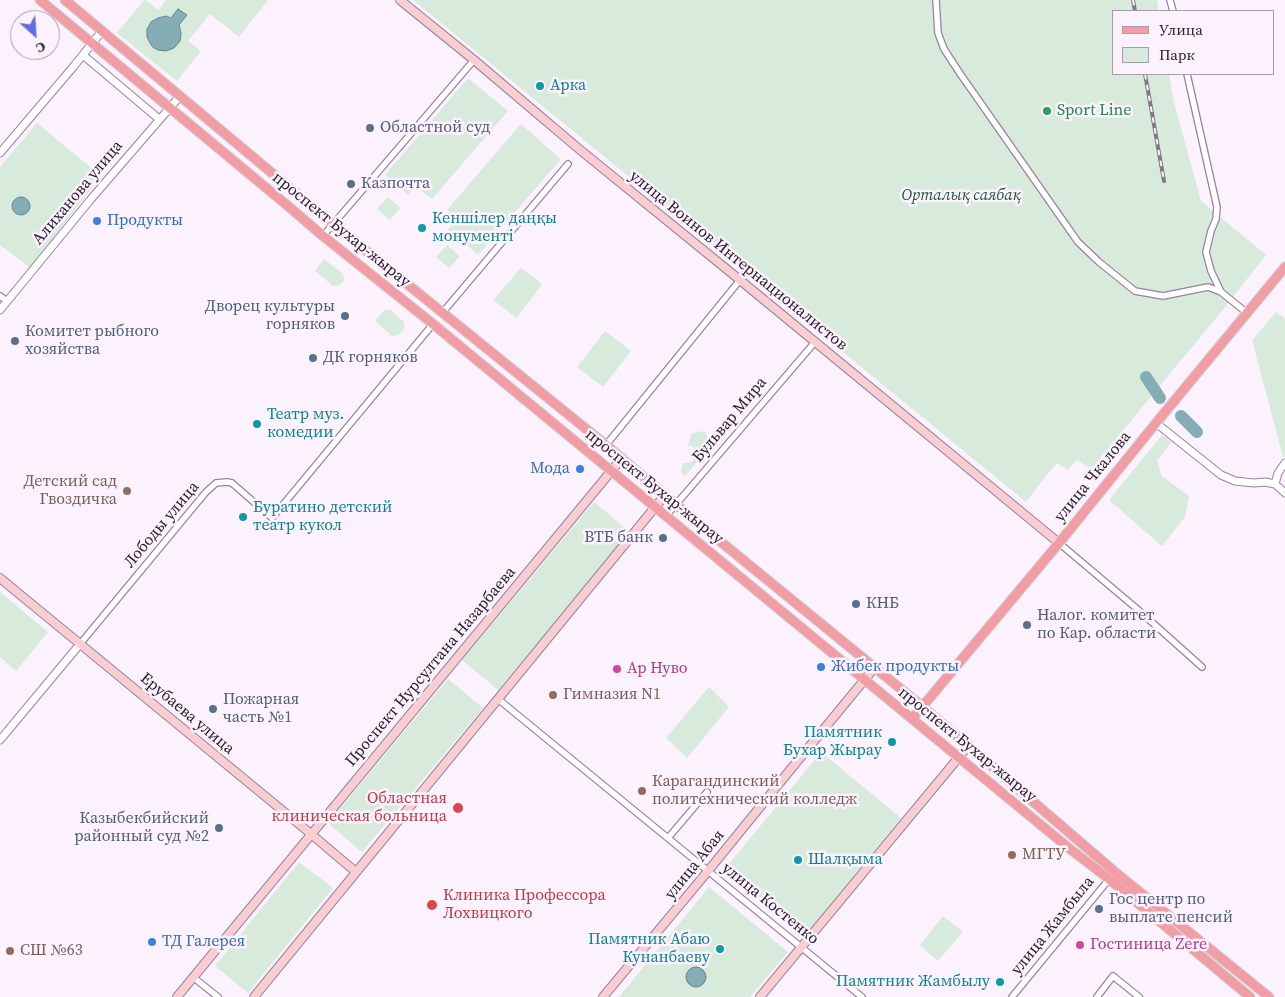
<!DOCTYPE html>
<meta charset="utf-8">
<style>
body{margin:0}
#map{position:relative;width:1285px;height:997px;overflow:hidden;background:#fbf2fd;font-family:"Source Serif 4",serif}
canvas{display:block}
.legend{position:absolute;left:1112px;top:10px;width:162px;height:65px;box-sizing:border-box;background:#fbf2fd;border:1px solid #a79ea9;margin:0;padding:6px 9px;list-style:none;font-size:15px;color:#28202a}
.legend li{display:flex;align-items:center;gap:10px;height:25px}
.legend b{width:25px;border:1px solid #a79ea9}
.north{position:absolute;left:10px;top:10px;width:50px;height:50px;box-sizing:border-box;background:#fbf2fd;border:1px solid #a79ea9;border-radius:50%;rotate:154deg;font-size:14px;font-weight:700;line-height:20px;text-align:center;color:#28202a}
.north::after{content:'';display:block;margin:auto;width:18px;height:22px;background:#616de5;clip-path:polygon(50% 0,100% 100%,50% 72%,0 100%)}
</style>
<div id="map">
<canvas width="1285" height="997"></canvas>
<ul class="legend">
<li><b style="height:6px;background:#f19da6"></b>Улица</li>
<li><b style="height:14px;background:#d7eadc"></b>Парк</li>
</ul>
<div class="north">С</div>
</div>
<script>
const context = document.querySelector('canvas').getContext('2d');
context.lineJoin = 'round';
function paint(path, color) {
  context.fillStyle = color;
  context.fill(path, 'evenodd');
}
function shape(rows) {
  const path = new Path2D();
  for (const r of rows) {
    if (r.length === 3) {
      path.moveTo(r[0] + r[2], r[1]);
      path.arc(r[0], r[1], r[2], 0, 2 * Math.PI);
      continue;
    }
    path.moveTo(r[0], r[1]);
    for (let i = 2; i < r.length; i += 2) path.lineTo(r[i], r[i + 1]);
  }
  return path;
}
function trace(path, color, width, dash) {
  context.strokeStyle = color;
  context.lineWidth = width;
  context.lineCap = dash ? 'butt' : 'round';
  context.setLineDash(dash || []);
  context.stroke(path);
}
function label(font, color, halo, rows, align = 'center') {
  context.font = font + ' "Source Serif 4",serif';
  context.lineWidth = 5;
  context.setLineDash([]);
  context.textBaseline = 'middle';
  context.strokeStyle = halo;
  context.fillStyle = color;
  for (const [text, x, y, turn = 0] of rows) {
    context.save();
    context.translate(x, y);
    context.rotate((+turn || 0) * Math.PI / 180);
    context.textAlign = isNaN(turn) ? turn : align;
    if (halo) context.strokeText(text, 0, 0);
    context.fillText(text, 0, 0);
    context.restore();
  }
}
const green = shape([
 [144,0,146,0,158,10,166,0,268,0,239,37,210,14,188,41,201,51,177,81,117,33],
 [413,0,1157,0,1159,11,1114,11,1114,74,1169,74,1174,103,1201,201,1266,255,1221,312,1091,469,1077,460,1068,470,1057,463,1048,473,1026,502],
 [468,78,508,111,432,199,415,186,408,195,385,175],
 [37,123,101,176,30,268,0,245,0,167],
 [521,124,561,159,478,255,448,229,457,219,447,210],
 [388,197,400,208,390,220,377,209],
 [447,245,460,256,449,268,436,257],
 [324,259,342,273,345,279,340,285,333,286,315,271],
 [521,268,542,284,517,318,493,300],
 [384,310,391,310,404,322,404,329,398,335,392,336,375,321],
 [1276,312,1285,319,1285,455,1283,457,1252,340],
 [605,331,631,351,603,387,577,367],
 [705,431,711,445,685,476,681,472,683,463,688,463,692,462,696,455,695,451,693,447,688,445,692,433],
 [1162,435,1171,442,1157,461,1162,476,1189,496,1185,517,1162,546,1109,500],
 [594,502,630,532,498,690,462,660],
 [0,592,48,632,16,671,0,657],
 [448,679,483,708,362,852,328,823],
 [709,687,729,707,687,758,666,738],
 [821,752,901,818,804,936,724,870],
 [299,862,333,888,248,993,215,966],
 [709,887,788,952,750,997,619,997],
 [943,916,963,932,938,961,920,945]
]);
const water = shape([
 [178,9,187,15,179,25,181,33,180,41,174,48,166,51,158,50,154,48,151,45,147,37,147,29,149,26,151,22,158,18,166,16,171,18,178,9],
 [21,206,9],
 [696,977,10]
]);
const river = shape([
 [1146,377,1160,398],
 [1181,416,1197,432]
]);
const minor = shape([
 [936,0,938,33,944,49,961,75,1078,242,1099,262,1135,291,1163,296,1208,287,1221,292,1247,313],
 [1170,0,1173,11],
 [1187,74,1217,207,1216,219,1211,231,1206,252,1211,271,1221,292],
 [323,236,474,60],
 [0,296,7,301],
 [443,312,568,164],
 [606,445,740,280],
 [666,516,815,342],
 [1059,543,1136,608,1202,667],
 [80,644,206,492,216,483,227,482,232,483,272,518,433,324],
 [498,699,862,997],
 [668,838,707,792],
 [193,977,218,997],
 [1012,997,1115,872],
 [1097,997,1113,976,1139,997]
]);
const tertiary = shape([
 [83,55,159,119],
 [0,153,74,66,102,31],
 [0,310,91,199,180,96],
 [1156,423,1221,475,1235,481,1254,483,1265,482,1275,484,1285,493],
 [1275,484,1278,473,1285,463],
 [0,740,80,644]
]);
const secondary = shape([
 [400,0,474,60,579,149,740,280,1059,543],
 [0,578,311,834,356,872],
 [177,997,622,458],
 [254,997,665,495],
 [603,997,708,871,795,764,875,667],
 [760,997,969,745]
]);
const primary = shape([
 [40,0,288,206,323,236,433,324,1070,849,1109,879,1250,997],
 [65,0,333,224,606,445,699,524,923,707,1115,872,1269,997],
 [912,719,1059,543,1156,423,1285,267]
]);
const rail = shape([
 [1133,0,1135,11],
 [1145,74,1164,181]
]);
const markers = [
 [540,86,5,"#0f9aa8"],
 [1047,111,5,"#2e9e5b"],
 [370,128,5,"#5c6f8a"],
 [351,184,5,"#5c6f8a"],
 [97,221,5,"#3f7fe0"],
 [422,228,5,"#0f9aa8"],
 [345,316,5,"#5c6f8a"],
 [15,341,5,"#5c6f8a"],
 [313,358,5,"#5c6f8a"],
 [257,424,5,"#0f9aa8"],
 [580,469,5,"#3f7fe0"],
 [127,491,5,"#8d6e63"],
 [243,517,5,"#0f9aa8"],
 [663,538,5,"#5c6f8a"],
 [856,604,5,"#5c6f8a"],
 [1027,625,5,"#5c6f8a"],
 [821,667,5,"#3f7fe0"],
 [617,669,5,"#d1479c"],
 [553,695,5,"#8d6e63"],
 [213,709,5,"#5c6f8a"],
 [892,742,5,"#0f9aa8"],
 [642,791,5,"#8d6e63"],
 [458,808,6,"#e0444e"],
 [219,828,5,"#5c6f8a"],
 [1012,855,5,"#8d6e63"],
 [798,860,5,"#0f9aa8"],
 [432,905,6,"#e0444e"],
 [1099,909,5,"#5c6f8a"],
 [152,942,5,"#3f7fe0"],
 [1080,945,5,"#d1479c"],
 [720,949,5,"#0f9aa8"],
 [10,951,5,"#8d6e63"],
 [1000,982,5,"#0f9aa8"]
];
const cultureNames = [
 ["Арка",550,86],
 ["Кеншілер даңқы",432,219],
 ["монументі",432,237],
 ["Театр муз.",267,415],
 ["комедии",267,433],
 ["Буратино детский",253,508],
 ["театр кукол",253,526],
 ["Памятник",882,733,"right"],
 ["Бухар Жырау",882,751,"right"],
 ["Шалқыма",808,860],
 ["Памятник Абаю",710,940,"right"],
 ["Кунанбаеву",710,958,"right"],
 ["Памятник Жамбылу",990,982,"right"]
];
const leisureNames = [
 ["Sport Line",1057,111]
];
const serviceNames = [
 ["Областной суд",380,128],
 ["Казпочта",361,184],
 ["Дворец культуры",335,307,"right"],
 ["горняков",335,325,"right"],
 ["Комитет рыбного",25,332],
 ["хозяйства",25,350],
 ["ДК горняков",323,358],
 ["ВТБ банк",653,538,"right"],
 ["КНБ",866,604],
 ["Налог. комитет",1037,616],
 ["по Кар. области",1037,634],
 ["Пожарная",223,700],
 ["часть №1",223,718],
 ["Казыбекбийский",209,819,"right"],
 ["районный суд №2",209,837,"right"],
 ["Гос центр по",1109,900],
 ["выплате пенсий",1109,918]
];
const streetNames = [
 ["Алиханова улица",78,193,-50],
 ["проспект Бухар-жырау",341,230,39],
 ["улица Воинов Интернационалистов",738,261,39],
 ["Бульвар Мира",730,420,-50],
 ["улица Чкалова",1093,477,-51],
 ["проспект Бухар-жырау",654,487,39],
 ["Лободы улица",162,525,-50],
 ["Проспект Нурсултана Назарбаева",431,667,-50],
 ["Ерубаева улица",187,714,40],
 ["проспект Бухар-жырау",967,745,39],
 ["улица Абая",695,865,-51],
 ["улица Костенко",770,904,39],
 ["улица Жамбыла",1053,926,-51]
];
const parkNames = [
 ["Орталық саябақ",961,196]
];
const shopNames = [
 ["Продукты",107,221],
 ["Мода",570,469,"right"],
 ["Жибек продукты",831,667],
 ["ТД Галерея",162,942]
];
const educationNames = [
 ["Детский сад",117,482,"right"],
 ["Гвоздичка",117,500,"right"],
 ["Гимназия N1",563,695],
 ["Карагандинский",652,782],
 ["политехнический колледж",652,800],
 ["МГТУ",1022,855],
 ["СШ №63",20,951]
];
const hotelNames = [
 ["Ар Нуво",627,669],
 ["Гостиница Zere",1090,945]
];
const healthNames = [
 ["Областная",447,799],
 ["клиническая больница",447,817],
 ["Клиника Профессора",443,896,"left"],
 ["Лохвицкого",443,914,"left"]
];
paint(green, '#d7eadc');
paint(water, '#84adb5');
trace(water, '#68838b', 1);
trace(river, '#84adb5', 12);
trace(minor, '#97839b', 8);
trace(tertiary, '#97839b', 9);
trace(secondary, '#97839b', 10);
trace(primary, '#d4d2d4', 11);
trace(minor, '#fff', 5.5);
trace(tertiary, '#fff', 7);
trace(secondary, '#f8ced2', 8);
trace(primary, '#f19da6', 9);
trace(rail, '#817883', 4);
trace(rail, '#fbf2fd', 2, [5.5]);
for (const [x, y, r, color] of markers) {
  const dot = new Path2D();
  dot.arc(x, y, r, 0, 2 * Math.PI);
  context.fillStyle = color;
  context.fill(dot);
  trace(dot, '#fbf2fd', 2);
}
label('16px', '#0d838f', '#fbf2fd', cultureNames, 'left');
label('16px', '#27864d', '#fbf2fd', leisureNames, 'left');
label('16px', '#4e5e75', '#fbf2fd', serviceNames, 'left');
label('16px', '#28202a', '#fbf2fd', streetNames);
label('italic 16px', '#225637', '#fbf2fd', parkNames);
label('16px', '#366cbe', '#fbf2fd', shopNames, 'left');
label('16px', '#785e54', '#fbf2fd', educationNames, 'left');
label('16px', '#b23c85', '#fbf2fd', hotelNames, 'left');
label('16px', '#be3a42', '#fbf2fd', healthNames, 'right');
</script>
